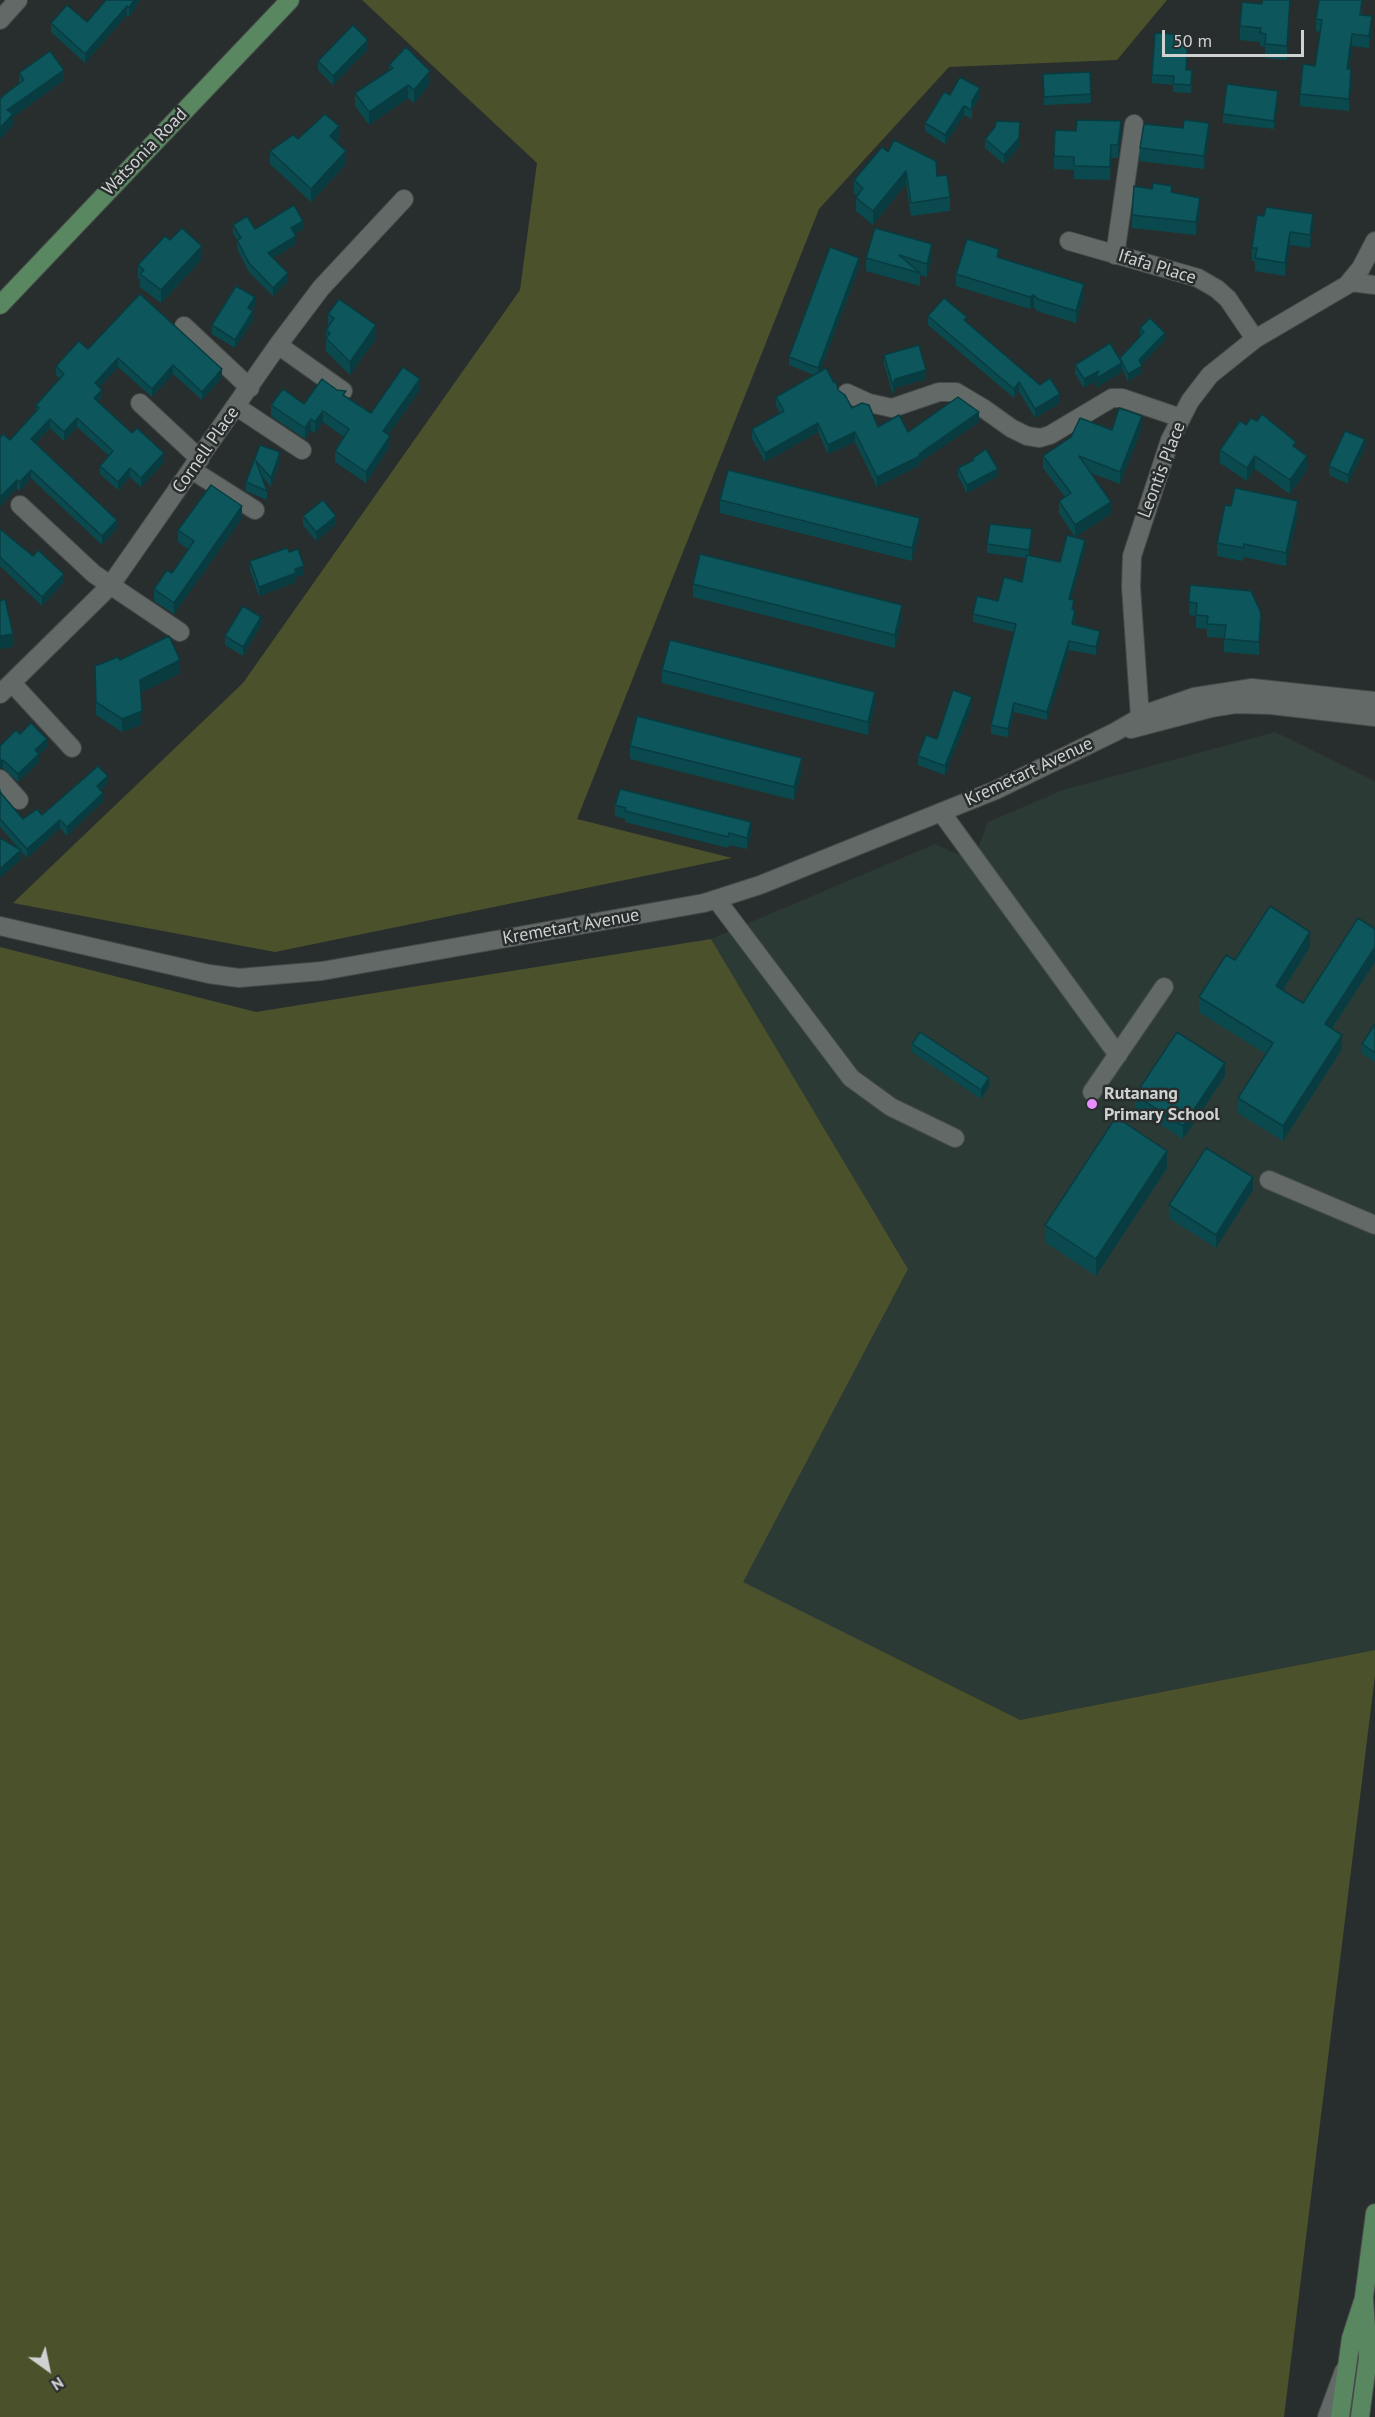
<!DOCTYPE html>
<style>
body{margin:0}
#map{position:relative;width:1375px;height:2417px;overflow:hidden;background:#282e2d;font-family:"PT Sans",sans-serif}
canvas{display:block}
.north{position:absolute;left:18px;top:2339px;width:60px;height:60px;-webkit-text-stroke:4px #282e2d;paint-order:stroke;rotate:147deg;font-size:16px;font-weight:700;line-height:24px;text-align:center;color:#cfd2d1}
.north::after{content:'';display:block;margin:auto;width:21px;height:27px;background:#cfd2d1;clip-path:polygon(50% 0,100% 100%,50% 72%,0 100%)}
.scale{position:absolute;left:1162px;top:30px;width:142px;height:27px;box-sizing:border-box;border:3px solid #cfd2d1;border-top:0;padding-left:8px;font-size:18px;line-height:21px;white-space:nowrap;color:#cfd2d1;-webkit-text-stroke:4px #282e2d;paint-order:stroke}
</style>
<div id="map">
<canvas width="1375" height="2417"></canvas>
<div class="north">N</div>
<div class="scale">50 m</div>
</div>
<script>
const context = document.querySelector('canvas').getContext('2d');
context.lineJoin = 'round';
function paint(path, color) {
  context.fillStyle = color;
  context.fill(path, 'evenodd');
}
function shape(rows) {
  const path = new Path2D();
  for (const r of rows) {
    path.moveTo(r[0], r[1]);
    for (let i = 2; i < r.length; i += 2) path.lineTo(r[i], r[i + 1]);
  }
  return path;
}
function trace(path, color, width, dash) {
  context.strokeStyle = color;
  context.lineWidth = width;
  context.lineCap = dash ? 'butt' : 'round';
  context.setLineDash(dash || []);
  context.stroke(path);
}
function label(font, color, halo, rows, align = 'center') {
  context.font = font + ' "PT Sans",sans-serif';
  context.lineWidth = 5;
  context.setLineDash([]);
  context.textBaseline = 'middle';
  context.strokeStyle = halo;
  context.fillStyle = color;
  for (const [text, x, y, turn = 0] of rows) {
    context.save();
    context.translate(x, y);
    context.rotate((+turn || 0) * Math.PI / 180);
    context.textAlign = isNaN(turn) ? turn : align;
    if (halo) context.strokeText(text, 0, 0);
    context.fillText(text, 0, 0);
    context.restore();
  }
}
const built = shape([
 [1275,732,1375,781,1375,1650,1020,1720,742,1582,908,1269,711,939,935,844,962,856,978,848,988,822,1063,790]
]);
const green = shape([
 [362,0,1167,0,1117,60,949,67,819,209,577,819,732,858,275,952,13,903,243,683,520,290,537,163],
 [711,939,908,1269,743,1582,1020,1720,1375,1650,1375,1675,1284,2417,0,2417,0,947,256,1012]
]);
const minor = shape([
 [0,20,18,0],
 [1069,241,1198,278,1217,289,1228,299,1255,339],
 [1115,255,1134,124],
 [1350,282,1375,285],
 [184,326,250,388],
 [278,345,343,391],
 [847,393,869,403,892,408,939,392,956,392,983,408,1011,428,1027,436,1040,438,1050,435,1112,398,1122,398,1181,418],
 [140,403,200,459],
 [237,407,302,450],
 [192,470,255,510],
 [20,505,94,574,180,632],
 [12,683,72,748],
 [0,694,110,586,278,345,321,288,404,199],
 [1143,725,1140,717,1131,587,1132,556,1170,440,1190,401,1210,375,1255,339,1347,285,1361,268,1375,241],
 [1131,729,1211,708,1236,704,1271,705,1375,717],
 [0,779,19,800],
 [941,812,1118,1055],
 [716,899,851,1078,891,1107,955,1138],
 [0,926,209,974,239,978,322,971,704,903,760,885,996,790,1115,732,1148,713,1194,697,1252,688,1375,701],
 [1092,1092,1164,987],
 [1269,1180,1375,1225],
 [1327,2417,1344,2371]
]);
const major = shape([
 [0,305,290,0],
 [1340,2417,1351,2338,1363,2301],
 [1360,2417,1368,2358,1364,2297,1375,2213]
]);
const wall = shape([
 [140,0,129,17,127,15,85,63,51,32,51,23,87,22],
 [1362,9,1362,15,1372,28,1369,48,1352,46,1349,69,1351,81,1349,111,1300,106,1300,94,1315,66,1320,32,1316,31,1316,19],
 [1290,12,1287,60,1265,58,1265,47,1260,46,1260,42,1240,40,1240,26],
 [1188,44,1186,70,1192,79,1191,93,1173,92,1173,85,1152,83,1152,75],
 [368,49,333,85,318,70,318,61],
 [389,65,430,84,414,103,408,98,369,125,355,106,355,93,389,70],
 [1090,72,1091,103,1044,105,1043,74],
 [19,73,64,80,13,117,13,125,0,139,0,99,19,84],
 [950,95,980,97,972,109,972,119,964,115,945,144,925,131,925,123],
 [1278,100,1274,129,1223,123,1223,114],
 [1183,128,1209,136,1204,169,1140,161,1140,148],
 [1020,130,1019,147,1004,164,985,148,985,139],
 [1121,134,1118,158,1111,158,1110,180,1074,179,1074,170,1054,169,1054,156],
 [298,139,339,139,336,142,346,164,311,202,270,164,270,151],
 [888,152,937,176,950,197,950,211,911,216,906,184,873,225,856,211,856,198,857,196,854,193,854,180],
 [1172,193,1200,211,1196,235,1132,228,1132,215],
 [1257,215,1313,227,1310,248,1290,245,1285,276,1255,271,1255,261,1252,261,1252,248],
 [233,225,255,229,303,229,294,234,296,244,273,258,288,281,273,296,249,272,237,248,237,240,233,233],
 [875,228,932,257,927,277,920,275,920,286,866,271,866,258],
 [170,240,202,259,161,303,140,287,140,279,138,278,138,265],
 [999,257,1084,296,1076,323,1037,311,1034,307,1030,309,956,286,956,274],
 [859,267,820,372,838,390,852,408,878,427,908,432,979,422,920,462,920,465,877,487,855,442,828,454,818,432,765,462,752,439,752,429,780,413,776,406,776,397,814,375,789,365,789,357],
 [140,294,222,378,202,400,173,374,152,397,118,367,99,387,102,398,98,402,164,462,141,487,130,477,118,490,100,474,100,466,109,456,77,427,64,441,50,428,36,443,117,528,102,545,31,478,20,491,17,488,0,506,0,438,10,440,36,412,36,405,60,379,56,375,56,366,88,349],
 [255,306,252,311,253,320,235,348,212,334,212,325],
 [328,314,376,338,350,375,326,351,326,330,328,327],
 [928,316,1060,403,1035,418,1019,391,1014,398,928,325],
 [1140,328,1165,340,1141,365,1142,373,1128,381,1122,368,1122,372,1095,388,1095,381,1084,388,1075,374,1075,365,1120,360,1120,358,1141,336,1140,335],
 [884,355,926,379,895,388,893,395,884,364],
 [420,390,388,434,390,446,366,483,335,462,335,451,344,437,323,422,315,433,311,430,305,439,271,416,271,405,304,404,346,397,371,413],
 [1246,425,1296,448,1307,469,1290,494,1255,469,1247,481,1220,463,1220,450],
 [1142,428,1120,484,1091,473,1111,514,1075,537,1085,548,1071,599,1075,618,1074,625,1100,639,1096,655,1069,650,1047,720,1014,712,1008,737,991,734,991,725,1014,632,973,622,973,614,998,601,1022,582,1027,558,987,553,987,544,1032,538,1029,556,1060,562,1075,537,1059,513,1059,501,1065,497,1043,468,1043,456,1112,430],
 [260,445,280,461,271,487,262,476,267,491,267,500,246,491,246,482],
 [1365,448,1348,484,1329,475,1329,466],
 [973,458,998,476,967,493,958,476,958,468,973,460],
 [720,500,920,531,912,561,720,513],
 [1231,506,1298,514,1286,566,1244,557,1243,561,1217,556,1217,543],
 [303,516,336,524,316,541,303,525],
 [242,518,174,614,154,601,154,589,172,573,188,549,178,542,178,530],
 [0,529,64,582,42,606,0,566],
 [289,552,304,575,296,577,296,582,259,596,250,570,250,561],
 [693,584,902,618,895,648,693,597],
 [1190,585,1261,626,1259,655,1224,652,1224,638,1207,637,1207,629,1196,628,1196,616,1189,615],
 [261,625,243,656,225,645,225,636],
 [120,660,180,673,141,692,142,724,122,732,96,715,95,666],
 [662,670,875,705,868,735,662,683],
 [972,706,945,775,918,765,918,756],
 [20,734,47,747,39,755,39,762,18,782,3,768,0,746],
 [630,746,802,771,794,800,630,759],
 [108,784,101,790,103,801,67,836,60,828,27,858,0,827,0,788,2,794,23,819,42,815],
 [615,805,751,833,747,849,729,845,728,848,625,822,625,819,615,816],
 [1375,929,1375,962,1332,1029,1342,1049,1283,1141,1238,1113,1238,1098,1266,1054,1199,1012,1199,997,1235,960,1310,947,1283,990,1303,1003],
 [1375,1024,1375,1062,1362,1053,1362,1044],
 [912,1044,989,1087,981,1099,912,1052],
 [1225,1076,1183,1139,1135,1108,1135,1095],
 [1167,1168,1096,1276,1045,1242,1045,1225],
 [1253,1190,1216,1248,1169,1218,1169,1205]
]);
const shadedWall = shape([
 [134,0,140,0,129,17,129,8],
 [1290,0,1290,12,1287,60,1287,46],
 [127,6,127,15,85,63,85,54],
 [1372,16,1372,28,1369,48,1369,36],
 [1352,34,1352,46,1347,80,1347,69],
 [368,40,368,49,333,85,333,76],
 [1351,69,1351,81,1349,111,1349,99],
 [64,70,64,80,13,117,13,125,0,139,0,128,7,110],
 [430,71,430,84,414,103,414,90],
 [408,85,408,98,369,125,369,112],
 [980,88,980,97,972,109,972,101],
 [1278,91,1278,100,1274,129,1274,121],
 [964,106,964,115,945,144,945,135],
 [1121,121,1121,134,1118,158,1118,145],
 [1020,122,1019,147,1004,164,1004,155],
 [1209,123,1209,136,1204,169,1204,156],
 [339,126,339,139,330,149,330,136],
 [346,151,346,164,311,202,311,189],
 [906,171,906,184,873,225,873,211],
 [1200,198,1200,211,1196,235,1196,222],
 [1313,214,1313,227,1310,248,1310,235],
 [303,221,303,229,291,236,291,228],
 [1290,232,1290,245,1285,276,1285,263],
 [296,236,296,244,268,261,268,253],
 [932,244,932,257,927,277,927,264],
 [202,246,202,259,161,303,161,290],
 [859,258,859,267,818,377,818,368],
 [288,273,288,281,273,296,273,288],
 [1084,284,1084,296,1076,323,1076,311],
 [1034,295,1034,307,1030,309,1030,297],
 [255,297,255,306,248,317,248,308],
 [253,311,253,320,235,348,235,340],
 [376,325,376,338,350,375,350,362],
 [1165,333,1165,340,1139,367,1139,360],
 [118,358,118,367,95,392,95,383],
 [1122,363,1122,372,1095,388,1095,381,1084,388,1084,379,1099,371],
 [173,365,173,374,152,397,152,389],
 [1142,366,1142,373,1128,381,1128,374],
 [222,369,222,378,202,400,202,392],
 [926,370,926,379,895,388,893,395,893,386,895,379],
 [420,379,420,390,383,442,383,431],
 [1019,382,1019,391,1014,398,1014,389],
 [102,390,102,398,94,407,94,398],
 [1060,394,1060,403,1035,418,1035,409],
 [323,411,323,422,315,433,315,422],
 [979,412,979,422,920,462,920,465,877,487,877,477,919,454],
 [1142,416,1142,428,1120,484,1120,472],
 [77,418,77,427,64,441,64,432],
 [50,419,50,428,31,448,31,439],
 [311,419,311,430,305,439,305,428],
 [818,423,818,432,765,462,765,453],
 [855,432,855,442,828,454,828,445],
 [390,436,390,446,366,483,366,472],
 [1365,439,1365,448,1348,484,1348,475],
 [280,452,280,461,271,487,271,478],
 [164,453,164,462,141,487,141,478],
 [1255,456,1255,469,1247,481,1247,468],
 [1307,456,1307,469,1290,494,1290,480],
 [130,468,130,477,118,490,118,482],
 [998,469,998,476,967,493,967,485],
 [31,470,31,478,20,491,20,482],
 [17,480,17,488,0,506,0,497],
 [1298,501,1298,514,1286,566,1286,553],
 [1111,502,1111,514,1075,537,1075,525],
 [242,506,242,518,174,614,174,603],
 [336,516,336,524,316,541,316,532],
 [920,518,920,531,912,561,912,548],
 [117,520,117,528,102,545,102,536],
 [1032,529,1032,538,1029,559,1029,550],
 [1085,540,1085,548,1069,607,1069,599],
 [304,566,304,575,296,577,296,582,259,596,259,587,295,569],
 [64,574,64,582,42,606,42,597],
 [902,605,902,618,895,648,895,635],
 [1075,610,1075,618,1072,633,1072,624],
 [1261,613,1261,626,1259,655,1259,642],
 [261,617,261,625,243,656,243,647],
 [1100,631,1100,639,1096,655,1096,647],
 [13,634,13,647,0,649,0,636],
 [1069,641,1069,650,1047,720,1047,712],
 [180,660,180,673,140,693,140,680],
 [875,692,875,705,868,735,868,722],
 [972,697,972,706,945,775,945,766],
 [1014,703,1014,712,1008,737,1008,729],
 [142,711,142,724,122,732,122,719],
 [47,739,47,747,39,755,39,762,18,782,18,774,35,750],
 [802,758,802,771,794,800,794,787],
 [3,760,3,768,0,769,0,761],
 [108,776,108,784,97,794,97,786],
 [103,793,103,801,67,836,67,827],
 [60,820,60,828,27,858,27,849],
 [751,822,751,833,747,849,747,838],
 [21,850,21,859,0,878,0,869],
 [1310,932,1310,947,1276,1001,1276,986],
 [1375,947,1375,962,1325,1039,1325,1024],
 [1342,1035,1342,1049,1283,1141,1283,1126],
 [1225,1063,1225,1076,1183,1139,1183,1126],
 [989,1078,989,1087,981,1099,981,1090],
 [1167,1151,1167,1168,1096,1276,1096,1259],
 [1253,1177,1253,1190,1216,1248,1216,1235]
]);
const building = shape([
 [106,0,134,0,129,8,127,6,85,54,51,23,67,5,87,22,106,0],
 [1262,0,1290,0,1287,46,1265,44,1266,34,1260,33,1261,28,1240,26,1242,2,1262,4,1262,0],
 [1319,0,1362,0,1360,15,1372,16,1369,36,1352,34,1347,69,1351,69,1349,99,1300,94,1303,64,1315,66,1322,20,1316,19,1319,0],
 [353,25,368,40,333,76,318,61,353,25],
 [1155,33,1188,35,1186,70,1192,70,1191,85,1173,84,1174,76,1152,75,1155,33],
 [406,47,430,71,414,90,408,85,369,112,355,93,393,68,389,65,406,47],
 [50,51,64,70,7,110,13,114,0,128,0,99,5,94,24,80,19,73,50,51],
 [1090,72,1091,94,1044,97,1043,74,1090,72],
 [960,77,980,88,972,101,972,110,964,106,945,135,925,123,944,92,950,95,960,77],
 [1227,84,1278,91,1274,121,1223,114,1227,84],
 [325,114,339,126,330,136,346,151,311,189,270,151,293,135,298,139,325,114],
 [1077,120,1121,121,1118,145,1111,145,1110,167,1074,166,1074,157,1054,156,1055,130,1076,131,1077,120],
 [1184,120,1209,123,1204,156,1140,148,1144,124,1183,128,1184,120],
 [996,121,1020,122,1019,138,1004,155,985,139,995,127,996,121],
 [894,140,936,161,937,176,947,175,950,197,911,203,906,171,873,211,856,198,863,188,854,180,882,147,888,152,894,140],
 [1153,183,1172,186,1171,192,1200,198,1196,222,1132,215,1134,186,1152,189,1153,183],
 [294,205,303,221,291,228,296,236,268,253,288,273,273,288,249,263,237,240,241,238,233,225,247,216,255,229,294,205],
 [1266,207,1313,214,1310,235,1290,232,1285,263,1255,258,1257,248,1252,248,1257,215,1264,216,1266,207],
 [182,228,202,246,161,290,140,274,144,270,138,265,165,236,170,240,182,228],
 [875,228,932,244,927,264,899,255,920,273,866,258,875,228],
 [967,239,999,249,997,257,1084,284,1076,311,1037,299,1034,295,1030,297,956,274,967,239],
 [830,247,859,258,818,368,789,357,830,247],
 [236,286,255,297,248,308,253,311,235,340,212,325,236,286],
 [140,294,222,369,202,392,173,365,152,389,118,358,95,383,102,390,94,398,132,433,137,428,164,453,141,478,130,468,118,482,100,466,113,451,77,418,64,432,50,419,31,439,117,520,102,536,31,470,20,482,17,480,0,497,0,438,3,434,10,440,39,408,36,405,64,374,56,366,79,341,88,349,140,294],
 [944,298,967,317,964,320,1040,385,1050,378,1060,394,1035,409,1019,382,1014,389,928,316,944,298],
 [339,299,376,325,350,362,326,338,330,333,326,330,334,318,328,314,339,299],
 [1150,318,1165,333,1139,360,1142,366,1128,374,1120,358,1144,332,1140,328,1150,318],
 [1110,343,1122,363,1095,379,1099,371,1084,379,1075,365,1110,343],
 [919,345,926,370,895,379,893,386,884,355,919,345],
 [403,367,420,379,383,431,390,436,366,472,335,451,349,429,323,411,315,422,311,419,305,428,271,405,283,389,304,404,322,379,337,390,346,391,343,395,371,413,403,367],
 [826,368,834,383,836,381,838,390,845,395,852,408,862,403,869,405,878,427,899,415,908,432,958,397,979,412,919,454,920,456,877,477,855,432,828,445,818,423,765,453,752,429,784,411,776,397,826,368],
 [1119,408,1142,416,1120,472,1079,456,1111,502,1075,525,1059,501,1071,493,1043,456,1071,437,1080,418,1112,430,1119,408],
 [1262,414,1296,442,1293,446,1307,456,1290,480,1255,456,1247,468,1220,450,1240,421,1246,425,1251,418,1257,421,1262,414],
 [1345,431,1365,439,1348,475,1329,466,1345,431],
 [260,445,280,452,271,478,256,461,267,491,246,482,260,445],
 [986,449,998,469,967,485,958,468,974,460,973,458,986,449],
 [728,470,920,518,912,548,720,500,728,470],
 [211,485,242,506,174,603,154,589,167,570,172,573,194,541,178,530,211,485],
 [1235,488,1298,501,1286,553,1244,544,1243,548,1217,543,1225,505,1231,506,1235,488],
 [323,500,336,516,316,532,303,516,323,500],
 [990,524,1032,529,1029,550,987,544,990,524],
 [0,529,33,556,38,550,64,574,42,597,0,557,0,529],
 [1067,535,1085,540,1069,599,1074,600,1072,609,1075,610,1072,624,1100,631,1096,647,1069,641,1047,712,1014,703,1008,729,991,725,1016,624,973,614,977,596,998,601,1004,577,1022,582,1027,555,1060,562,1067,535],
 [287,548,289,552,298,549,304,566,295,569,296,573,259,587,250,561,287,548],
 [700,554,902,605,895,635,693,584,700,554],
 [1190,585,1251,591,1261,613,1259,642,1224,639,1226,625,1207,624,1208,616,1196,615,1197,603,1189,602,1190,585],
 [5,599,13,634,0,636,0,601,5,599],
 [243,606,261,617,243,647,225,636,243,606],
 [169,636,180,660,140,680,142,711,122,719,96,702,95,666,118,657,120,660,169,636],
 [670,640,875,692,868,722,662,670,670,640],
 [953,690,972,697,945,766,918,756,926,735,937,739,953,690],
 [637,716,802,758,794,787,630,746,637,716],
 [31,723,47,739,35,750,39,754,18,774,3,760,0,761,0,746,16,730,20,734,31,723],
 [98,766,108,776,97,786,103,793,67,827,60,820,27,849,0,819,0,792,23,819,37,809,42,815,98,766],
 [620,789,751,822,747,838,729,833,728,837,625,811,626,808,615,805,620,789],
 [0,838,21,850,0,869,0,838],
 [1270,906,1310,932,1276,986,1303,1003,1358,918,1375,929,1375,947,1325,1024,1342,1035,1283,1126,1238,1098,1273,1043,1199,997,1226,955,1235,960,1270,906],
 [1375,1024,1375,1053,1362,1044,1375,1024],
 [920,1032,989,1078,981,1090,912,1044,920,1032],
 [1177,1032,1225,1063,1183,1126,1135,1095,1177,1032],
 [1116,1117,1167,1151,1096,1259,1045,1225,1116,1117],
 [1206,1148,1253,1177,1216,1235,1169,1205,1206,1148]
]);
const markers = [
 [1092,1104,6,"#e98efe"]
];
const streetNames = [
 ["Watsonia Road",145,152,-46],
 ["Ifafa Place",1157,267,17],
 ["Cornell Place",206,450,-55],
 ["Leontis Place",1162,470,-69],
 ["Kremetart Avenue",1029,772,-25],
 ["Kremetart Avenue",571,927,-10]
];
const poiNames = [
 ["Rutanang",1104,1094],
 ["Primary School",1104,1115]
];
paint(built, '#2c3a36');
paint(green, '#4b522b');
trace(minor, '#464b4a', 20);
trace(major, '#464b4a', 20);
trace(minor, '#626967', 18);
trace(major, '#598860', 18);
paint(wall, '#0a4a4f');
paint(shadedWall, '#083c40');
paint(building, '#0c565c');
trace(building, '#083c40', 1.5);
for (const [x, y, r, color] of markers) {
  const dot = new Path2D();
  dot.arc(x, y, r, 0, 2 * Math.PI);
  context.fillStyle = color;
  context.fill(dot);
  trace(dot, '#282e2d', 2);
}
label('18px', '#cfd2d1', '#282e2d', streetNames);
label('bold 18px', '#cfd2d1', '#282e2d', poiNames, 'left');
</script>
